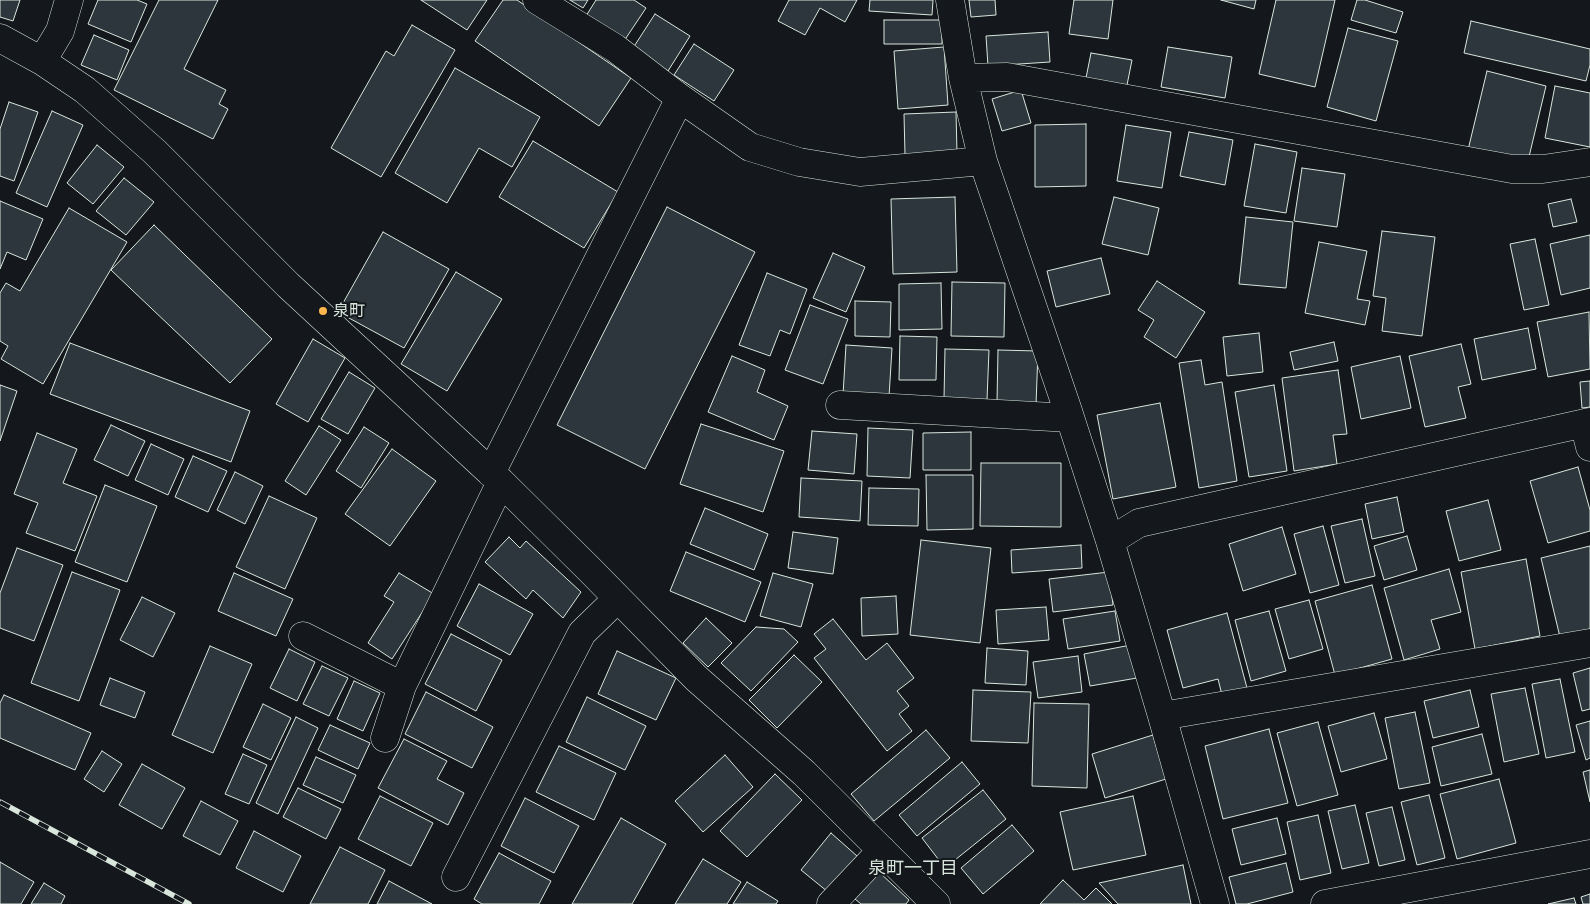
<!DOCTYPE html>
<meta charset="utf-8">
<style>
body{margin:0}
canvas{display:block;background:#14181c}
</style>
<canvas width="1590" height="904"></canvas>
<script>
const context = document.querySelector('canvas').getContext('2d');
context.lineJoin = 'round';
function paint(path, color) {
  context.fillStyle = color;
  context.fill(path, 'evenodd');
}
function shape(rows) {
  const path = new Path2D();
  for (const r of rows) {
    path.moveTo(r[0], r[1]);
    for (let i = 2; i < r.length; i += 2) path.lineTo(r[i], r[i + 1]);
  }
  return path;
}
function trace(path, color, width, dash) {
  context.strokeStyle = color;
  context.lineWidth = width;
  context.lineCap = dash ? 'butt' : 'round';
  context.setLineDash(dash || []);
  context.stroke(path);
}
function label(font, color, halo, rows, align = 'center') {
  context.font = font + ' Cabin,"Noto Sans JP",sans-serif';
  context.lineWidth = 4;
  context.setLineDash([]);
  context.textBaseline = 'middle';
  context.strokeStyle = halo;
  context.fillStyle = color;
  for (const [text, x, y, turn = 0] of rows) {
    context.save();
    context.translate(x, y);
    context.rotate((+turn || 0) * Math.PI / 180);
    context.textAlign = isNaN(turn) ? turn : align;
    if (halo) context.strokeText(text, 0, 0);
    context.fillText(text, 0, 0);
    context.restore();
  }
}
const building = shape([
 [0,0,20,0,13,21,0,17,0,0],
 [98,0,137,0,147,4,131,42,88,24,98,0],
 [159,0,218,0,184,69,226,90,219,104,228,109,213,139,114,90,159,0],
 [421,0,487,0,467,30,421,0],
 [503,0,517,0,631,78,599,126,475,41,503,0],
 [570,0,588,0,583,8,570,0],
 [596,0,634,0,646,8,624,41,586,16,596,0],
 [789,0,857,0,845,22,820,8,805,35,778,21,789,0],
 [870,0,933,0,932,15,869,11,870,0],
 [969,0,995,0,996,15,971,17,969,0],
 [1074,0,1113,0,1108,39,1069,34,1074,0],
 [1221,0,1256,0,1254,9,1221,0],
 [1276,0,1335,0,1315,87,1259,74,1276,0],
 [1357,0,1365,0,1403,12,1396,33,1351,20,1357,0],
 [655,14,690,36,668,71,633,48,655,14],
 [884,20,942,20,942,44,884,44,884,20],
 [1471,21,1590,49,1590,65,1586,81,1464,53,1471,21],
 [412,25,455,50,381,177,331,148,386,51,394,56,412,25],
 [1348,28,1398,41,1376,121,1327,107,1348,28],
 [1048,32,1050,62,988,66,986,36,1048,32],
 [94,35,129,50,117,80,81,65,94,35],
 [694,44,734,70,714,101,674,75,694,44],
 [944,47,948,105,898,109,894,51,944,47],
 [1168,47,1232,57,1225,98,1161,87,1168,47],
 [1091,53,1132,60,1126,90,1085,83,1091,53],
 [455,68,540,117,512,167,479,148,447,203,395,173,455,68],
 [1487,71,1546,86,1527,165,1468,150,1487,71],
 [1555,86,1590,93,1590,147,1545,138,1555,86],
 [1021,90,1031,123,1002,131,992,99,1021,90],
 [9,102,38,112,14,181,0,176,0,129,9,102],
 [52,111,83,125,47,207,16,193,52,111],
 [956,112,957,153,905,155,904,114,956,112],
 [1086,124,1086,186,1035,187,1035,125,1086,124],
 [1126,125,1171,132,1162,188,1117,181,1126,125],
 [1189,132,1233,140,1225,185,1180,176,1189,132],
 [533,141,618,192,584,248,499,197,533,141],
 [1255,144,1297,152,1286,213,1244,206,1255,144],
 [97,145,124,167,93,204,67,183,97,145],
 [1302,168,1345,174,1337,227,1294,221,1302,168],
 [124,178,154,202,126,235,96,211,124,178],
 [955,197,957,272,893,274,891,199,955,197],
 [1114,197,1159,208,1148,255,1102,244,1114,197],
 [1571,199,1577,222,1553,227,1548,204,1571,199],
 [0,201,43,219,26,260,7,252,0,269,0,201],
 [667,207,755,252,645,469,557,425,667,207],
 [69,208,127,242,43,384,1,359,8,346,0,341,0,293,6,283,20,291,69,208],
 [1246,217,1293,222,1286,288,1239,284,1246,217],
 [154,225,272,339,230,383,111,270,154,225],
 [1382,231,1435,237,1422,336,1382,331,1386,298,1373,296,1382,231],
 [383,232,449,269,404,348,338,312,383,232],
 [1590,235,1590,288,1561,295,1550,244,1590,235],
 [1535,239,1549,305,1524,310,1510,244,1535,239],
 [1319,242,1367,251,1357,299,1370,301,1365,325,1305,313,1319,242],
 [833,253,865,267,846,312,813,298,833,253],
 [1101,258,1110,294,1056,307,1047,271,1101,258],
 [456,272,502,299,447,391,401,364,456,272],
 [767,273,807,289,790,334,780,330,770,356,739,345,767,273],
 [1157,281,1205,312,1176,358,1144,337,1154,320,1138,310,1157,281],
 [952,282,1005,283,1004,337,951,336,952,282],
 [941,283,942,329,899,330,899,284,941,283],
 [855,301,891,302,890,337,855,336,855,301],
 [810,305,848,319,823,384,785,370,810,305],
 [1589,312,1590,369,1548,377,1537,322,1589,312],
 [1528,328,1536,369,1482,380,1474,339,1528,328],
 [1259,333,1263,372,1227,376,1223,337,1259,333],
 [900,336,937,337,936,380,899,380,900,336],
 [313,339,345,358,308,422,276,404,313,339],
 [1334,342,1338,361,1294,370,1290,352,1334,342],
 [70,343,250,411,231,462,50,394,70,343],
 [1461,344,1471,384,1458,387,1466,418,1425,427,1409,356,1461,344],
 [846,345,892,348,889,397,843,395,846,345],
 [945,349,989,350,987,400,944,399,945,349],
 [998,350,1038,351,1036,405,997,403,998,350],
 [732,356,765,370,757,392,788,406,774,440,708,412,732,356],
 [1400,356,1411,408,1361,419,1351,367,1400,356],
 [1201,360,1205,385,1222,382,1237,481,1199,488,1179,363,1201,360],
 [1338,370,1347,434,1333,435,1337,464,1294,471,1282,378,1338,370],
 [349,372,375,388,348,434,321,419,349,372],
 [1590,381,1590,407,1582,408,1580,382,1590,381],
 [0,385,17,391,0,441,0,385],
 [1274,385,1287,471,1249,477,1235,392,1274,385],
 [1160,403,1176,487,1113,499,1097,415,1160,403],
 [701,424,784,451,763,512,680,484,701,424],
 [111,425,145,441,128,476,94,460,111,425],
 [319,426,341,440,306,495,285,481,319,426],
 [364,427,389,443,361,488,336,471,364,427],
 [868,428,913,430,910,478,867,476,868,428],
 [812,431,857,434,854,474,808,470,812,431],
 [971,432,971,470,923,470,923,433,971,432],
 [37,433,77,449,63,483,97,496,75,551,26,533,38,503,14,494,37,433],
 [151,444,184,459,168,495,135,480,151,444],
 [392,449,436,481,390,546,345,514,392,449],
 [193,456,227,471,208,512,175,497,193,456],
 [981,463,1061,463,1061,527,980,526,981,463],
 [1578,467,1590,510,1590,531,1548,543,1530,481,1578,467],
 [235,472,263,486,245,524,217,510,235,472],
 [926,475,973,475,973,529,927,530,926,475],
 [801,478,862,481,860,521,799,517,801,478],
 [105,485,157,506,127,582,75,562,105,485],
 [869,488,919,489,918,526,868,525,869,488],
 [269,496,317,518,285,589,236,567,269,496],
 [1397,497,1404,532,1372,539,1365,504,1397,497],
 [1488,500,1501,550,1459,561,1446,511,1488,500],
 [705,508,768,534,754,570,690,544,705,508],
 [1362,519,1375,576,1345,583,1331,526,1362,519],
 [1323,526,1339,585,1310,593,1294,534,1323,526],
 [1282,527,1296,574,1243,591,1229,544,1282,527],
 [793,532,838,538,833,574,788,568,793,532],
 [1407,536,1417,570,1384,580,1374,546,1407,536],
 [509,537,520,548,526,541,581,592,563,618,533,590,526,599,485,562,509,537],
 [921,540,991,548,980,643,910,635,921,540],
 [1081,545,1082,568,1012,573,1011,550,1081,545],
 [1590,546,1590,629,1560,637,1541,558,1590,546],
 [17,548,63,565,34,641,0,628,0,593,17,548],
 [686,552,761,582,745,622,670,591,686,552],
 [1526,559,1540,636,1475,649,1461,572,1526,559],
 [1449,569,1461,612,1431,620,1440,649,1404,660,1384,588,1449,569],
 [72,572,120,590,79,701,31,683,72,572],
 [1109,572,1113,605,1053,612,1049,579,1109,572],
 [234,573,293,599,276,636,218,611,234,573],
 [399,573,434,594,392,659,368,643,394,602,384,596,399,573],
 [773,573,813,584,801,627,760,616,773,573],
 [479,584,533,614,510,655,457,626,479,584],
 [1372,585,1392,659,1335,675,1315,601,1372,585],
 [896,596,898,634,862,636,861,598,896,596],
 [142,597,175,613,153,657,120,640,142,597],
 [1309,600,1323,649,1289,659,1275,609,1309,600],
 [1046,607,1049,640,998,644,996,610,1046,607],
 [1115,611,1120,641,1068,649,1063,619,1115,611],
 [1269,611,1286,671,1251,681,1235,620,1269,611],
 [1227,613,1247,688,1222,695,1218,679,1183,688,1167,630,1227,613],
 [706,618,732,643,708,667,683,643,706,618],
 [833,619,866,660,887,643,914,678,897,691,909,706,899,714,912,731,887,751,814,658,826,649,814,634,833,619],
 [756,627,784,629,798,642,751,691,721,663,756,627],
 [451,634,502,660,476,711,425,684,451,634],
 [1131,645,1137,678,1090,686,1084,654,1131,645],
 [210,646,252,664,213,753,172,735,210,646],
 [987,648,1028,651,1026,685,985,683,987,648],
 [289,649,315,662,297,701,270,688,289,649],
 [617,651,676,678,656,720,598,694,617,651],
 [794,655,822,682,777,728,749,700,794,655],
 [1078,656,1082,692,1038,698,1033,662,1078,656],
 [322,666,348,678,329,716,303,704,322,666],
 [1590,668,1590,709,1582,711,1573,673,1590,668],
 [110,678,145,692,135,718,100,705,110,678],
 [1560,679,1575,752,1546,758,1532,684,1560,679],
 [354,681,380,693,363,731,337,719,354,681],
 [1525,688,1539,754,1504,762,1491,694,1525,688],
 [973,690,1031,692,1028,743,971,741,973,690],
 [1470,690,1479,727,1433,738,1424,701,1470,690],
 [426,692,493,727,472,768,405,734,426,692],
 [4,695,91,733,75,770,0,738,0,703,4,695],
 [587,697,646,726,625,770,566,742,587,697],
 [1034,703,1089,704,1087,788,1032,786,1034,703],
 [263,704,291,718,271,760,243,747,263,704],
 [1415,712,1430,783,1399,789,1385,718,1415,712],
 [1374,713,1387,759,1341,772,1328,726,1374,713],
 [296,717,318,728,278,814,256,803,296,717],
 [1590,721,1590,758,1586,760,1576,725,1590,721],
 [1318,722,1338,795,1297,806,1277,733,1318,722],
 [330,725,370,743,358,769,318,750,330,725],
 [1269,729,1288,803,1223,819,1205,746,1269,729],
 [926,730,950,758,874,821,851,794,926,730],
 [1482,734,1492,774,1441,786,1432,747,1482,734],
 [1153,735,1166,779,1105,798,1092,754,1153,735],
 [404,739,447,761,437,779,464,793,448,825,378,788,404,739],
 [559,746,616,773,594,820,536,792,559,746],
 [102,751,122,764,104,792,84,779,102,751],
 [243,754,267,765,249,804,225,794,243,754],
 [725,755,753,787,703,832,675,801,725,755],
 [316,757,356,775,343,803,303,785,316,757],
 [962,762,980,784,917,836,899,815,962,762],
 [142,764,185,788,162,829,119,805,142,764],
 [1590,770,1590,802,1583,772,1590,770],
 [775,774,802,800,747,857,720,831,775,774],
 [1499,779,1516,843,1457,859,1440,794,1499,779],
 [298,788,341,809,326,839,283,817,298,788],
 [983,790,1006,819,945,868,922,838,983,790],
 [1429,795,1445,858,1417,865,1401,802,1429,795],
 [380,796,433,823,411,866,358,839,380,796],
 [1133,796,1146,855,1073,870,1060,812,1133,796],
 [525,798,579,826,554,873,501,846,525,798],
 [201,801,238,821,220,855,183,836,201,801],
 [1355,805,1369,863,1342,869,1328,811,1355,805],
 [1392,807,1405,860,1379,866,1366,813,1392,807],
 [1318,815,1331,873,1300,880,1287,822,1318,815],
 [621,818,666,844,632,904,572,904,621,818],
 [1277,818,1286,854,1241,865,1232,829,1277,818],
 [1012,825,1034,851,983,894,961,868,1012,825],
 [254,831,301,856,283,892,236,868,254,831],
 [831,833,857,856,828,892,801,870,831,833],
 [340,847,385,870,368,904,310,904,340,847],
 [499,853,551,881,539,904,482,904,474,899,499,853],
 [703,859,741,882,727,904,675,904,703,859],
 [0,862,34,882,21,904,0,904,0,862],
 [1286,863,1293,892,1247,904,1236,904,1229,877,1286,863],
 [1183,865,1191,904,1118,904,1099,883,1183,865],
 [879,872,909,900,906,904,861,904,855,899,879,872],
 [1063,880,1084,900,1096,888,1112,904,1040,904,1063,880],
 [389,881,432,904,377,904,389,881],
 [747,882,778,901,776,904,733,904,747,882],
 [44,883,65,896,61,904,31,904,44,883],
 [1590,894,1590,904,1583,904,1581,897,1590,894],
 [1574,898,1576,904,1548,904,1574,898]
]);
const minor = shape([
 [537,0,615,48,680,98,750,147,799,162,860,172,983,161],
 [950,0,963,78,983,161,1067,408,1110,541,1162,716,1215,904],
 [0,38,42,61,85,90,155,152,288,285,501,482,590,570,696,678,804,773,936,904],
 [42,61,60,31,69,0],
 [963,78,1007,77,1512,169,1543,169,1590,162],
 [840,405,1070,418],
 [1584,423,1590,447],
 [491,473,680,98],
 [1110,541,1139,523,1590,422],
 [303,636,402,686],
 [1162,716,1590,643],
 [385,738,402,686,501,482],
 [456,877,582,633,617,599],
 [831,904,882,850],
 [1325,904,1590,854]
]);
const rail = shape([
 [0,802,189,904]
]);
const markers = [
 [323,311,5,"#ffb74d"]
];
const poiNames = [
 ["泉町",333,311]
];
const neighbourhoodNames = [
 ["泉町一丁目",913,869]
];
paint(building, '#2c363c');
trace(building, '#d8e6dc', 1);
trace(minor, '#d8e6dc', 29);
trace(minor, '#14181c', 28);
trace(rail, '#d8e6dc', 5.5);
trace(rail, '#14181c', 4, [11]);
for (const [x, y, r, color] of markers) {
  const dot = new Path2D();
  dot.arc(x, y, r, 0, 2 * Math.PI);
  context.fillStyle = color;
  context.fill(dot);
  trace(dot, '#14181c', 2);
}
label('16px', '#d8e6dc', '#14181c', poiNames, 'left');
label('18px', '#d8e6dc', '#14181c', neighbourhoodNames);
</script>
